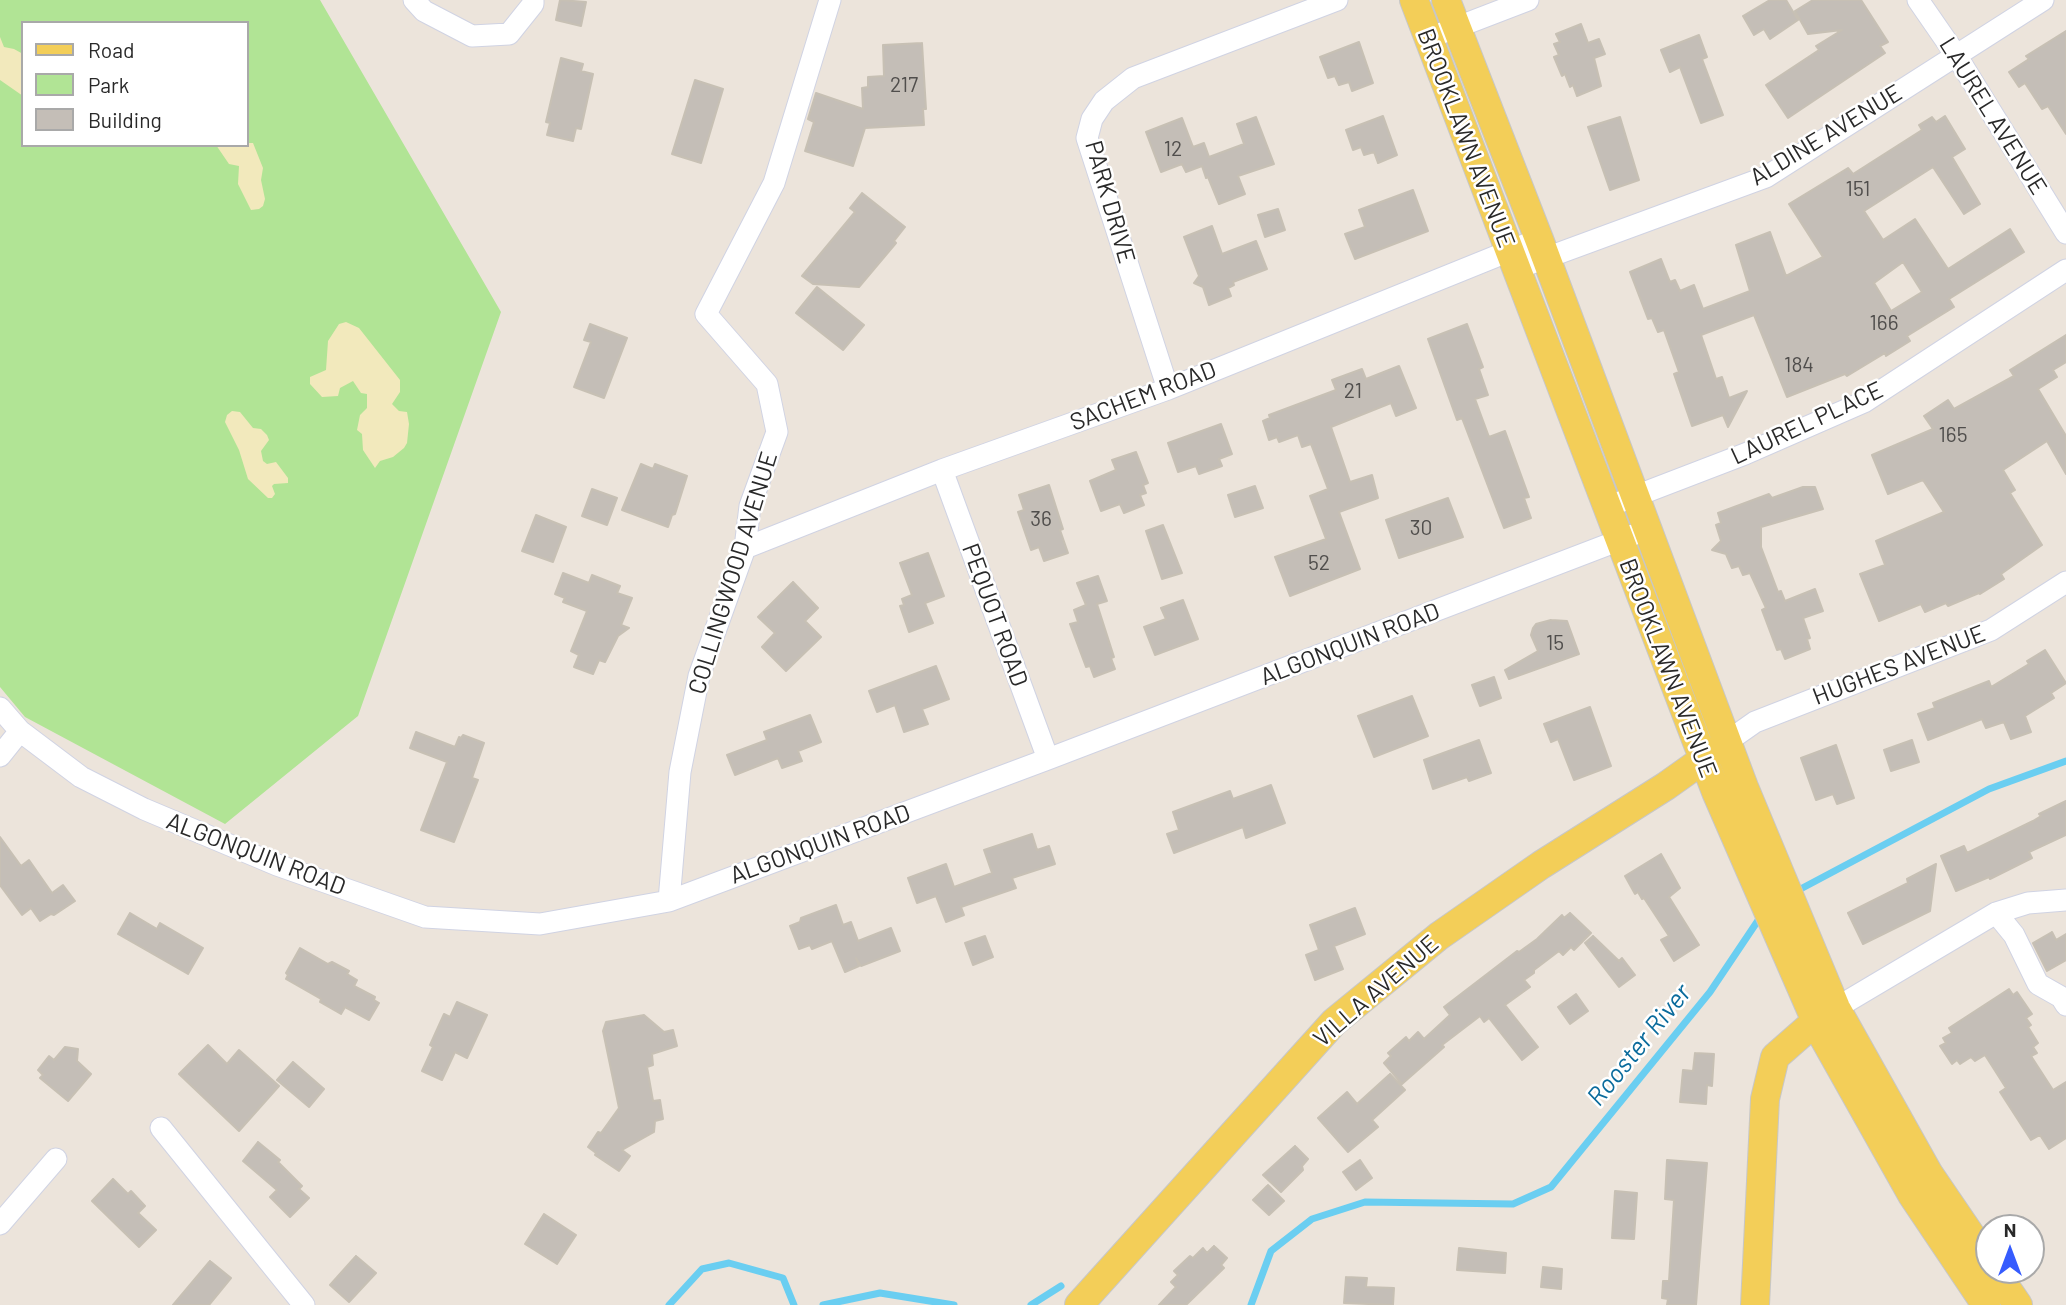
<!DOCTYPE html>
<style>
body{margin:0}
#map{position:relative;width:2066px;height:1305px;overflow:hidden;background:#ece4db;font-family:Barlow,sans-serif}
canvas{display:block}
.legend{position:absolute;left:21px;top:21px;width:228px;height:126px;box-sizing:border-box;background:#fff;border:2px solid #a9a9a9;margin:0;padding:9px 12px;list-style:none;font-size:21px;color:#292929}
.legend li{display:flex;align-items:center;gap:14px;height:35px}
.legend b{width:35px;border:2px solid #a9a9a9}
.north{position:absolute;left:1975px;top:1214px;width:70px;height:70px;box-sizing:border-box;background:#fff;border:2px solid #a9a9a9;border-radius:50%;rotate:0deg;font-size:19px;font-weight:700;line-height:28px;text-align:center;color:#292929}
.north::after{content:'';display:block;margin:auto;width:24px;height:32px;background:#365cfe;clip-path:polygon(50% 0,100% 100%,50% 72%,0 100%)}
</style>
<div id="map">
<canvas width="2066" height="1305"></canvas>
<ul class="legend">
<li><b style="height:9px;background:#f3ce58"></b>Road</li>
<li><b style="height:19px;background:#b1e495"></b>Park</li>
<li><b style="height:19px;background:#c4beb7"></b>Building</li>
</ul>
<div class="north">N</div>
</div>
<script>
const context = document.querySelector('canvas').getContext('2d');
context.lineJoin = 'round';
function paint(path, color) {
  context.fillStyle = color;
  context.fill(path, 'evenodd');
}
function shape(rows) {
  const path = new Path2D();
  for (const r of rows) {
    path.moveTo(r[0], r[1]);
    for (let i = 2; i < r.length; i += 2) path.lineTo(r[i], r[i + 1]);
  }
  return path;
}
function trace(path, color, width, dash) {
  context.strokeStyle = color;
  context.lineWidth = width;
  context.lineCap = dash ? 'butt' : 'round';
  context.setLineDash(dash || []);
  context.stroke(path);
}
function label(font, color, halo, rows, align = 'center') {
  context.font = font + ' Barlow,sans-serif';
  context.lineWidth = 5;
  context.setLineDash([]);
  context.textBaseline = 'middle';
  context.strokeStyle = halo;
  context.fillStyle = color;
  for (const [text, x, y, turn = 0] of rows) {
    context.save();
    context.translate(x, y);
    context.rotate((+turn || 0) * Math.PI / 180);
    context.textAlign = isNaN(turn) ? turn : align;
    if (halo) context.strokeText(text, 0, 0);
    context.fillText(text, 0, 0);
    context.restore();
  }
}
const green = shape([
 [0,0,320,0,501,312,358,716,225,824,25,717,0,687],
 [23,23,247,23,247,145,23,145]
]);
const sand = shape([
 [0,37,4,47,14,49,23,54,23,96,0,80],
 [247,143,253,143,263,168,261,180,265,199,263,206,259,209,251,210,238,184,239,166,229,164,216,145,247,145],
 [346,322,359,328,400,380,400,392,392,404,399,411,407,412,409,424,407,443,404,448,393,457,380,461,375,468,363,450,362,434,357,430,360,415,367,408,367,394,361,393,353,381,340,388,338,396,322,397,310,384,310,377,326,370,328,341,339,324],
 [232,411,240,412,253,428,261,429,267,435,269,440,261,451,263,461,267,464,276,462,288,478,288,483,274,484,272,486,275,494,272,498,268,498,248,479,239,450,225,422,227,415]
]);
const stream = shape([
 [1793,893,1989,789,2066,761],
 [669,1305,702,1269,729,1263,783,1278,794,1305],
 [823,1305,880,1293,954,1305],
 [1031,1305,1061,1286],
 [1251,1305,1271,1251,1312,1219,1365,1202,1513,1204,1551,1187,1710,992,1761,916]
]);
const building = shape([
 [560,0,586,2,581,26,556,20,560,0],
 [1770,0,1786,0,1798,20,1770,39,1764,29,1754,35,1743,16,1770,0],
 [1813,0,1861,0,1888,42,1880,46,1885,53,1788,118,1766,85,1819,50,1816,46,1842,30,1808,34,1795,11,1813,0],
 [1581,24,1588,43,1599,39,1605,54,1594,58,1601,86,1577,96,1573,85,1570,87,1565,74,1562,76,1554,57,1559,55,1554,44,1560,42,1556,34,1581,24],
 [2066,31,2066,134,2048,106,2042,109,2025,83,2019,87,2009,72,2029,59,2026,56,2066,31],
 [1699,35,1707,57,1702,59,1723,115,1701,123,1680,67,1670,72,1661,50,1699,35],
 [1359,42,1373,83,1352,91,1349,82,1339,85,1335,76,1328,78,1320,57,1359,42],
 [922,43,926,109,923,109,924,125,865,128,853,166,805,151,814,122,808,119,816,93,863,109,862,88,868,87,868,77,884,76,883,45,922,43],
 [561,58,583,64,581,71,593,74,581,129,576,128,573,141,547,135,550,123,546,122,561,58],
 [695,80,723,89,701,163,672,154,695,80],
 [1383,116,1397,155,1378,163,1374,152,1364,155,1361,147,1353,150,1346,130,1383,116],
 [1945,116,1965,149,1952,157,1980,204,1964,214,1933,167,1864,211,1883,240,1915,219,1948,269,2010,229,2024,252,1949,299,1954,307,1907,336,1910,341,1886,356,1885,353,1847,376,1845,374,1787,397,1754,315,1701,335,1716,379,1722,377,1729,398,1747,391,1728,427,1723,415,1692,426,1674,374,1679,372,1664,330,1658,332,1652,318,1648,319,1630,272,1661,259,1670,282,1675,280,1680,291,1694,285,1703,309,1750,291,1736,245,1770,232,1786,276,1823,257,1789,204,1848,168,1853,174,1922,130,1919,125,1932,117,1936,122,1945,116],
 [1903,262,1922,292,1891,311,1874,283,1903,262],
 [1256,117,1274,164,1238,176,1245,194,1219,204,1208,177,1206,178,1202,166,1186,172,1182,164,1161,172,1146,132,1182,118,1193,147,1204,143,1209,157,1244,144,1237,124,1256,117],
 [1620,117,1639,180,1610,190,1588,127,1620,117],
 [1413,190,1428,231,1355,259,1345,234,1365,227,1359,210,1413,190],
 [862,193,905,227,894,241,896,243,859,287,813,284,802,276,855,212,850,208,862,193],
 [1278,209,1285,230,1265,237,1258,215,1278,209],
 [1212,226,1222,254,1256,241,1267,269,1233,282,1234,285,1228,288,1231,296,1209,305,1203,287,1194,283,1199,276,1184,237,1212,226],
 [817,287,864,325,843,350,796,313,817,287],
 [590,324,627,338,604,398,574,387,591,342,584,340,590,324],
 [1467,324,1483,367,1479,369,1488,395,1475,399,1489,437,1505,431,1529,497,1524,498,1531,518,1504,528,1462,418,1457,420,1428,339,1467,324],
 [2066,335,2066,362,2053,370,2057,377,2038,389,2066,436,2066,474,2047,441,2003,470,2015,490,2010,493,2042,545,2001,574,2004,579,1980,594,1979,593,1948,606,1946,603,1925,612,1921,604,1879,621,1860,574,1885,565,1876,541,1944,512,1923,480,1888,494,1872,455,1933,429,1924,416,1948,400,1954,409,2014,376,2010,370,2066,335],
 [1399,366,1416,408,1396,416,1391,403,1331,427,1350,482,1372,475,1378,498,1339,512,1360,569,1290,596,1275,557,1326,539,1310,496,1328,489,1311,444,1302,447,1298,435,1279,442,1277,437,1269,440,1263,421,1270,418,1269,415,1336,390,1332,380,1362,369,1366,379,1399,366],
 [1221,424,1232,454,1219,459,1222,466,1199,474,1196,466,1178,472,1168,443,1221,424],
 [1136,452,1148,483,1143,485,1146,493,1140,495,1144,505,1124,513,1120,504,1101,511,1090,481,1116,470,1112,460,1136,452],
 [641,464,653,469,655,464,687,476,675,514,672,515,668,527,622,510,641,464],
 [1049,485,1063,529,1060,530,1068,553,1044,561,1039,547,1031,550,1018,512,1024,510,1019,495,1049,485],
 [1255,486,1263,508,1235,517,1228,495,1255,486],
 [1803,487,1815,487,1823,509,1761,527,1761,547,1778,592,1781,591,1785,601,1815,589,1823,611,1803,618,1810,638,1807,639,1810,649,1785,659,1781,649,1777,650,1762,610,1766,608,1750,573,1743,575,1739,566,1732,568,1726,554,1712,550,1721,541,1716,525,1721,523,1718,513,1769,494,1772,498,1803,487],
 [592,489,617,498,607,525,582,516,592,489],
 [1448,498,1463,537,1399,558,1386,520,1448,498],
 [536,515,566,527,553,562,522,551,536,515],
 [1163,525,1182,573,1162,579,1146,531,1163,525],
 [928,553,944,596,925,603,933,623,909,632,900,606,904,605,902,599,912,595,900,563,928,553],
 [563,573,589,583,592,575,620,586,617,593,632,598,621,625,629,628,618,636,605,662,599,660,593,674,574,667,579,655,571,651,587,611,563,602,565,598,555,594,563,573],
 [1098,576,1107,601,1097,604,1114,657,1111,658,1115,669,1094,677,1090,666,1086,667,1070,624,1078,622,1074,610,1086,605,1077,583,1098,576],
 [793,582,818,608,805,621,821,637,786,671,762,647,775,633,758,617,793,582],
 [1183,600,1198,639,1155,655,1144,627,1166,619,1161,608,1183,600],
 [1551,620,1567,621,1579,654,1509,679,1505,670,1538,651,1531,635,1533,628,1536,624,1551,620],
 [2045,650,2066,683,2051,693,2054,698,2025,716,2031,732,2011,739,2004,722,1986,728,1982,719,1928,740,1918,714,1935,708,1933,703,1989,681,1991,687,2029,664,2027,661,2045,650],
 [936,666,949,699,922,709,928,724,904,732,895,705,877,712,869,691,936,666],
 [1494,677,1501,698,1480,706,1472,685,1494,677],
 [1412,696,1428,736,1374,757,1358,716,1412,696],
 [1590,707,1611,766,1574,780,1558,739,1551,742,1544,724,1590,707],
 [810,715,821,742,798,751,802,761,782,768,778,758,735,775,727,755,767,740,764,732,810,715],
 [416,732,455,747,459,737,461,738,463,735,484,743,472,778,478,780,454,842,421,830,447,762,410,748,416,732],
 [1479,740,1491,773,1469,781,1467,777,1433,789,1424,760,1479,740],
 [1912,740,1919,762,1891,771,1884,750,1912,740],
 [1836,745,1854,798,1837,804,1833,794,1816,800,1801,758,1836,745],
 [1271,785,1285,823,1246,838,1243,827,1174,853,1167,834,1179,830,1173,812,1230,791,1233,799,1271,785],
 [2066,801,2066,835,2029,852,2032,858,1990,879,1989,877,1956,891,1941,856,1964,846,1967,853,2033,821,2041,816,2039,814,2066,801],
 [1032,834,1037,850,1049,846,1055,864,1012,878,1016,888,961,907,964,915,946,922,936,896,917,903,908,878,946,864,954,887,992,873,984,850,1032,834],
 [0,837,21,866,29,860,52,893,63,885,75,901,54,915,51,914,40,921,31,908,22,915,0,885,0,837],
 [1661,854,1680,888,1669,897,1699,945,1674,961,1661,940,1669,936,1644,898,1642,899,1638,892,1635,894,1625,876,1661,854],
 [1936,864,1930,911,1863,944,1848,913,1908,883,1907,879,1936,864],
 [836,905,843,925,851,922,858,941,891,928,900,951,861,966,856,958,859,966,845,972,832,941,812,949,810,945,799,949,790,926,800,922,801,918,836,905],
 [1355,908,1365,934,1334,946,1343,969,1315,980,1306,955,1319,950,1310,925,1355,908],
 [130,913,157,929,160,923,203,948,188,974,118,934,130,913],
 [1570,913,1591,933,1574,950,1571,947,1563,955,1559,951,1534,970,1534,973,1524,980,1530,987,1505,1005,1538,1047,1522,1060,1489,1018,1484,1022,1480,1016,1442,1045,1444,1047,1402,1084,1384,1063,1391,1056,1388,1053,1406,1037,1409,1041,1418,1032,1424,1039,1450,1015,1444,1007,1517,951,1519,952,1537,939,1562,915,1564,918,1570,913],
 [2052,932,2056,940,2066,934,2066,960,2047,971,2033,943,2052,932],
 [985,936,993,957,973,965,965,943,985,936],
 [1593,936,1619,961,1622,958,1635,975,1619,987,1585,943,1593,936],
 [300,948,328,964,332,962,349,971,347,974,357,980,354,986,375,997,374,1000,379,1003,369,1020,345,1007,341,1014,320,1002,321,999,286,979,288,975,286,973,300,948],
 [2009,989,2013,995,2017,992,2032,1014,2026,1018,2031,1025,2028,1027,2038,1043,2033,1047,2037,1053,2031,1056,2053,1090,2066,1082,2066,1138,2049,1149,2040,1135,2031,1140,2000,1092,2006,1088,1985,1055,1975,1061,1971,1057,1960,1064,1957,1060,1952,1064,1940,1046,1946,1043,1943,1038,1952,1033,1949,1028,2009,989],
 [1576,994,1588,1011,1570,1024,1558,1007,1576,994],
 [457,1002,487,1015,467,1058,455,1052,442,1080,422,1071,433,1047,430,1045,444,1014,450,1017,457,1002],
 [644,1015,664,1032,673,1030,677,1046,652,1054,653,1065,647,1067,653,1101,660,1100,663,1119,655,1121,654,1132,622,1150,630,1156,619,1171,595,1155,596,1153,588,1147,598,1132,601,1133,619,1108,603,1031,606,1022,644,1015],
 [208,1045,227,1064,239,1050,279,1086,239,1131,179,1074,208,1045],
 [65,1047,78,1049,77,1061,91,1074,68,1101,40,1078,43,1075,38,1070,49,1056,54,1060,65,1047],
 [1695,1053,1714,1054,1712,1086,1707,1085,1706,1104,1680,1102,1683,1070,1693,1071,1695,1053],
 [293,1062,324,1089,309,1107,277,1080,293,1062],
 [1390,1074,1405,1090,1372,1120,1378,1127,1348,1152,1318,1118,1347,1092,1357,1104,1390,1074],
 [258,1142,280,1160,278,1162,302,1186,299,1189,309,1198,290,1217,270,1197,277,1190,243,1161,258,1142],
 [1295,1146,1308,1159,1302,1166,1303,1170,1281,1192,1263,1175,1295,1146],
 [1360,1160,1372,1178,1356,1190,1343,1172,1360,1160],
 [1667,1160,1707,1163,1696,1305,1667,1305,1668,1299,1662,1298,1663,1281,1669,1281,1674,1200,1665,1199,1667,1160],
 [113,1179,128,1194,131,1191,145,1206,138,1213,156,1230,139,1247,92,1201,113,1179],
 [1268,1185,1284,1201,1269,1215,1253,1200,1268,1185],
 [1615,1191,1637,1193,1634,1239,1612,1238,1615,1191],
 [544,1214,576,1235,557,1264,525,1244,544,1214],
 [1214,1246,1227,1258,1221,1265,1224,1268,1186,1305,1159,1305,1176,1287,1171,1282,1178,1275,1174,1271,1190,1256,1193,1258,1203,1248,1207,1253,1214,1246],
 [1459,1248,1506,1253,1505,1273,1457,1270,1459,1248],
 [356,1256,376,1273,349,1302,330,1285,356,1256],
 [210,1261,231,1278,209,1305,173,1305,210,1261],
 [1543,1267,1562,1269,1561,1289,1541,1287,1543,1267],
 [1346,1277,1367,1278,1366,1287,1394,1288,1393,1305,1344,1303,1346,1277]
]);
const minor = shape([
 [414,0,424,11,472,36,509,34,533,4,533,0],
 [1918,0,1956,55,2066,233],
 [1429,38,1528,0],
 [1516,269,1766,177,2043,0],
 [1168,389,1087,138,1092,119,1104,101,1133,78,1337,0],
 [942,470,1048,759],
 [1607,507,1745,454,1864,402,2066,270],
 [745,548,942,470,1168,389,1539,239],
 [0,708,20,731,81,777,144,809,277,865,425,917,540,924,669,901,1048,759,1633,535],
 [1728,741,1755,722,1991,630,2066,582],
 [0,756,20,731],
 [669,901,680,772,699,676,745,548,750,506,777,432,767,384,706,314,774,183,830,0],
 [1996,913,2014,935,2038,984,2061,997,2066,1005],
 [1836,1008,1996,913,2028,903,2066,900],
 [161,1128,304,1305],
 [0,1224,56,1159]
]);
const major = shape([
 [1414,0,1716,792,1821,1033,1912,1195,1986,1305],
 [1446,0,1539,239,1744,787,1836,1008,1929,1174,1989,1262],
 [1994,1270,2018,1305],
 [1079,1305,1334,1022,1439,936,1541,865,1666,786,1718,749],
 [1755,1305,1765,1099,1775,1057,1816,1021,1832,1011]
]);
const numberNames = [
 ["217",904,85],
 ["12",1173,149],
 ["151",1858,189],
 ["166",1884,323],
 ["184",1799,365],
 ["21",1353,391],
 ["165",1953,435],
 ["36",1041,519],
 ["30",1421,528],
 ["52",1319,563],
 ["15",1555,643]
];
const streetNames = [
 ["LAUREL AVENUE",1993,116,58],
 ["ALDINE AVENUE",1826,135,-31],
 ["BROOKLAWN AVENUE",1466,138,69],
 ["PARK DRIVE",1110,202,74],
 ["SACHEM ROAD",1143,396,-21],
 ["LAUREL PLACE",1807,423,-25],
 ["COLLINGWOOD AVENUE",733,573,-73],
 ["PEQUOT ROAD",995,615,70],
 ["ALGONQUIN ROAD",1350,644,-21],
 ["HUGHES AVENUE",1899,665,-21],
 ["BROOKLAWN AVENUE",1668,668,69],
 ["ALGONQUIN ROAD",820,844,-20],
 ["ALGONQUIN ROAD",256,854,21],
 ["VILLA AVENUE",1376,991,-41]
];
const waterNames = [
 ["Rooster River",1639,1045,-51]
];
paint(green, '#b1e495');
paint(sand, '#f2e9bc');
trace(stream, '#6acef1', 7);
paint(building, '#c4beb7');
trace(building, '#c7c0b4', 2);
trace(minor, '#d0d3e3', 23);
trace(major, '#c7c7c7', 30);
trace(minor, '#fff', 21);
trace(major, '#f3ce58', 28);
label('21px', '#504e4c', null, numberNames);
label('24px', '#292929', '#fff', streetNames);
label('italic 26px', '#0a6b9c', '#fff', waterNames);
</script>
